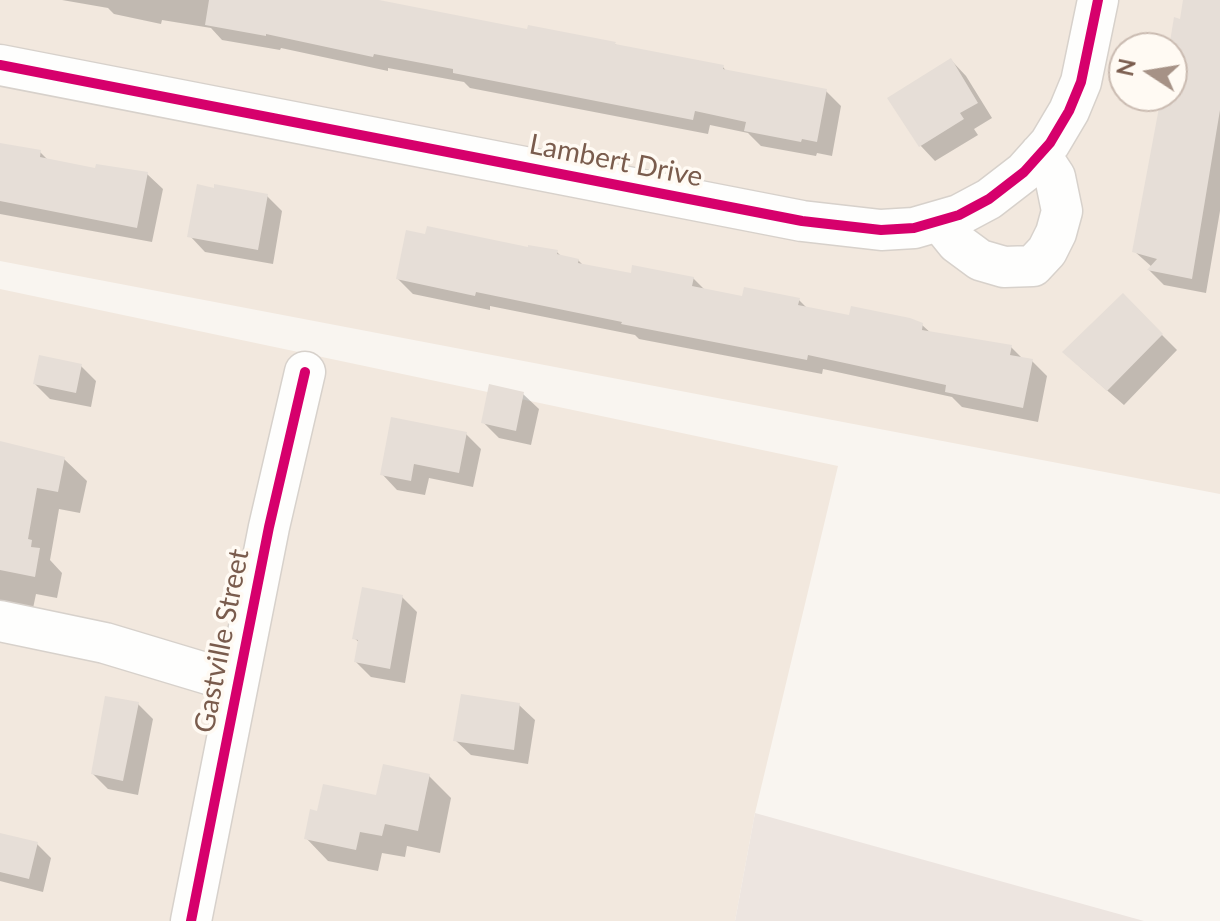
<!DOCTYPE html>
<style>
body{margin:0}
#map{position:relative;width:1220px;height:921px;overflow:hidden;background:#f9f5f0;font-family:Lato,sans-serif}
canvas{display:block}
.north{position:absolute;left:1108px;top:32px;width:80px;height:80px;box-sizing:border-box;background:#fffaf3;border:2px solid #cabbb1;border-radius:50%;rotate:282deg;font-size:22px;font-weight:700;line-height:32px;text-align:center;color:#7a5c4d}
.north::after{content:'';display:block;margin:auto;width:28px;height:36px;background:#a69286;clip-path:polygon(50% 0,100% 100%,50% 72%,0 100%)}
</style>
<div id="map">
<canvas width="1220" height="921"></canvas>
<div class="north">N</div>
</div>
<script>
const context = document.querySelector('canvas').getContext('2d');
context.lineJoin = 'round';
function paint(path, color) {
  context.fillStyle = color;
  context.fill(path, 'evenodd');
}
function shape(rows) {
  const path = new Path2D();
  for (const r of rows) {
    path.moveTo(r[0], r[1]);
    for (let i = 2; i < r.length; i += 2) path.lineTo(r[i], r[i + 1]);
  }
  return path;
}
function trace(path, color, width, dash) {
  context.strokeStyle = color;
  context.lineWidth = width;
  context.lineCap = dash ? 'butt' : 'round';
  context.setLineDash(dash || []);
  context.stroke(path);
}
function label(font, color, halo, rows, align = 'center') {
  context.font = font + ' Lato,sans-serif';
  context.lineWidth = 7;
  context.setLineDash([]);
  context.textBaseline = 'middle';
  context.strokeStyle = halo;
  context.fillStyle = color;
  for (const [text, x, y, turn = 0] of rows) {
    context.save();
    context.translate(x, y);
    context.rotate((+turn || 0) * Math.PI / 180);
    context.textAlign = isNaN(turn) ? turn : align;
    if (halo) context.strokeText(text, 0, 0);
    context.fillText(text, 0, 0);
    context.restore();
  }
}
const residential = shape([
 [0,0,1220,0,1220,494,0,261],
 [1124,48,1172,48,1172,96,1124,96],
 [0,289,838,466,755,813,735,921,0,921]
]);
const industrial = shape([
 [755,813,1144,921,735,921]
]);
const shadow = shape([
 [62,0,369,0,529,31,615,44,618,46,723,67,727,72,826,91,841,106,832,156,817,153,816,156,761,146,748,133,710,125,708,134,470,88,464,82,388,68,388,71,281,48,280,50,222,40,211,28,162,20,161,24,114,14,108,8],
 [1185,0,1220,0,1220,211,1206,293,1164,285,1149,270,1152,267,1134,251,1173,101,1180,58,1171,48,1181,21],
 [951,60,966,76,992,118,974,129,978,135,935,161,920,145],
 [0,145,40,152,48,160,96,171,147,174,163,189,152,242,0,214],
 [267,196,282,211,273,264,205,252,190,236],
 [530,250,557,252,562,257,578,260,585,267,632,275,693,278,706,291,744,298,799,300,808,309,851,317,922,325,932,334,1011,347,1024,360,1032,361,1047,376,1038,422,962,407,952,397,823,369,822,374,639,339,635,335,490,306,490,310,413,294,398,279],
 [1123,296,1177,350,1124,405,1080,367],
 [81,366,96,381,91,407,50,399,35,384],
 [523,394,539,409,531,445,499,438,484,423],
 [466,434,481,449,473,487,429,478,425,495,397,490,382,474],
 [0,443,64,459,87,481,80,513,59,509,50,560,62,573,57,598,36,594,31,618,0,612],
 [402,597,417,612,405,683,371,677,356,662,360,643,354,638],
 [138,704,153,719,138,795,108,789,93,774],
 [519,705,535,720,528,764,471,755,455,740],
 [429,776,451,798,440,853,407,846,405,857,382,853,378,871,328,861,306,838,319,813,378,797],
 [0,835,37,844,51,858,43,892,0,881]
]);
const building = shape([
 [209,0,379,0,527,29,528,25,616,42,615,44,724,65,723,69,827,89,817,142,802,139,801,142,744,131,746,122,695,111,693,120,453,73,453,69,374,54,373,57,266,34,266,36,205,25],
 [1183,0,1220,0,1220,110,1192,279,1147,270,1157,259,1132,252,1161,97,1171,99,1172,96,1179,48,1169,48,1174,17,1180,19],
 [951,58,978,103,960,113,964,119,919,147,887,98],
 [0,143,41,150,40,157,95,168,96,164,148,172,137,228,0,201],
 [197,184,214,188,214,184,268,194,258,250,187,237],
 [427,226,528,247,528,245,558,250,557,254,579,259,578,263,631,273,632,265,694,277,692,286,742,296,744,287,800,298,798,305,849,315,851,306,910,318,923,323,922,330,1012,345,1010,355,1033,359,1023,408,945,392,946,385,808,355,807,360,621,324,622,322,476,292,475,296,396,279,406,230,425,234],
 [1123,293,1163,334,1107,391,1062,352],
 [39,355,82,364,76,393,33,384],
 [489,384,524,392,516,431,481,423],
 [391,417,467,432,459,473,414,464,411,481,380,475],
 [0,441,65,457,58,492,37,488,28,539,32,540,31,547,40,548,35,577,0,570],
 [362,587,403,595,390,669,354,662,358,640,352,639],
 [461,694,520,703,514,750,453,741],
 [105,696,139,702,123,781,91,774],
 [383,764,430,774,418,831,385,824,382,836,360,832,356,850,304,839,310,809,317,811,323,784,376,795],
 [0,833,38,842,29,879,0,872]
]);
const minor = shape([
 [0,65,802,221,881,230,914,228,959,215,989,199,1024,172,1050,143,1069,111,1081,82,1098,0],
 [940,222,957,243,980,260,1004,267,1033,266,1047,251,1056,233,1062,211,1055,177,1040,154],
 [0,621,105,643,238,683],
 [191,921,269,527,305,372]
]);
const cycleway = shape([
 [0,65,802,221,881,230,914,228,959,215,989,199,1024,172,1050,143,1069,111,1081,82,1098,0],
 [191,921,269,527,305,372]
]);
const streetNames = [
 ["Lambert Drive",616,161,11],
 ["Gastville Street",222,641,-79]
];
paint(residential, '#f2e8de');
paint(industrial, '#ede5e0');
paint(shadow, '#0003');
paint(building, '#e6ded7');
trace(minor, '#d7d1cb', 43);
trace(minor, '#fefefd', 40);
trace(cycleway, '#d6006c', 10);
label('28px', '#7a5c4d', '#fffaf3', streetNames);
</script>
